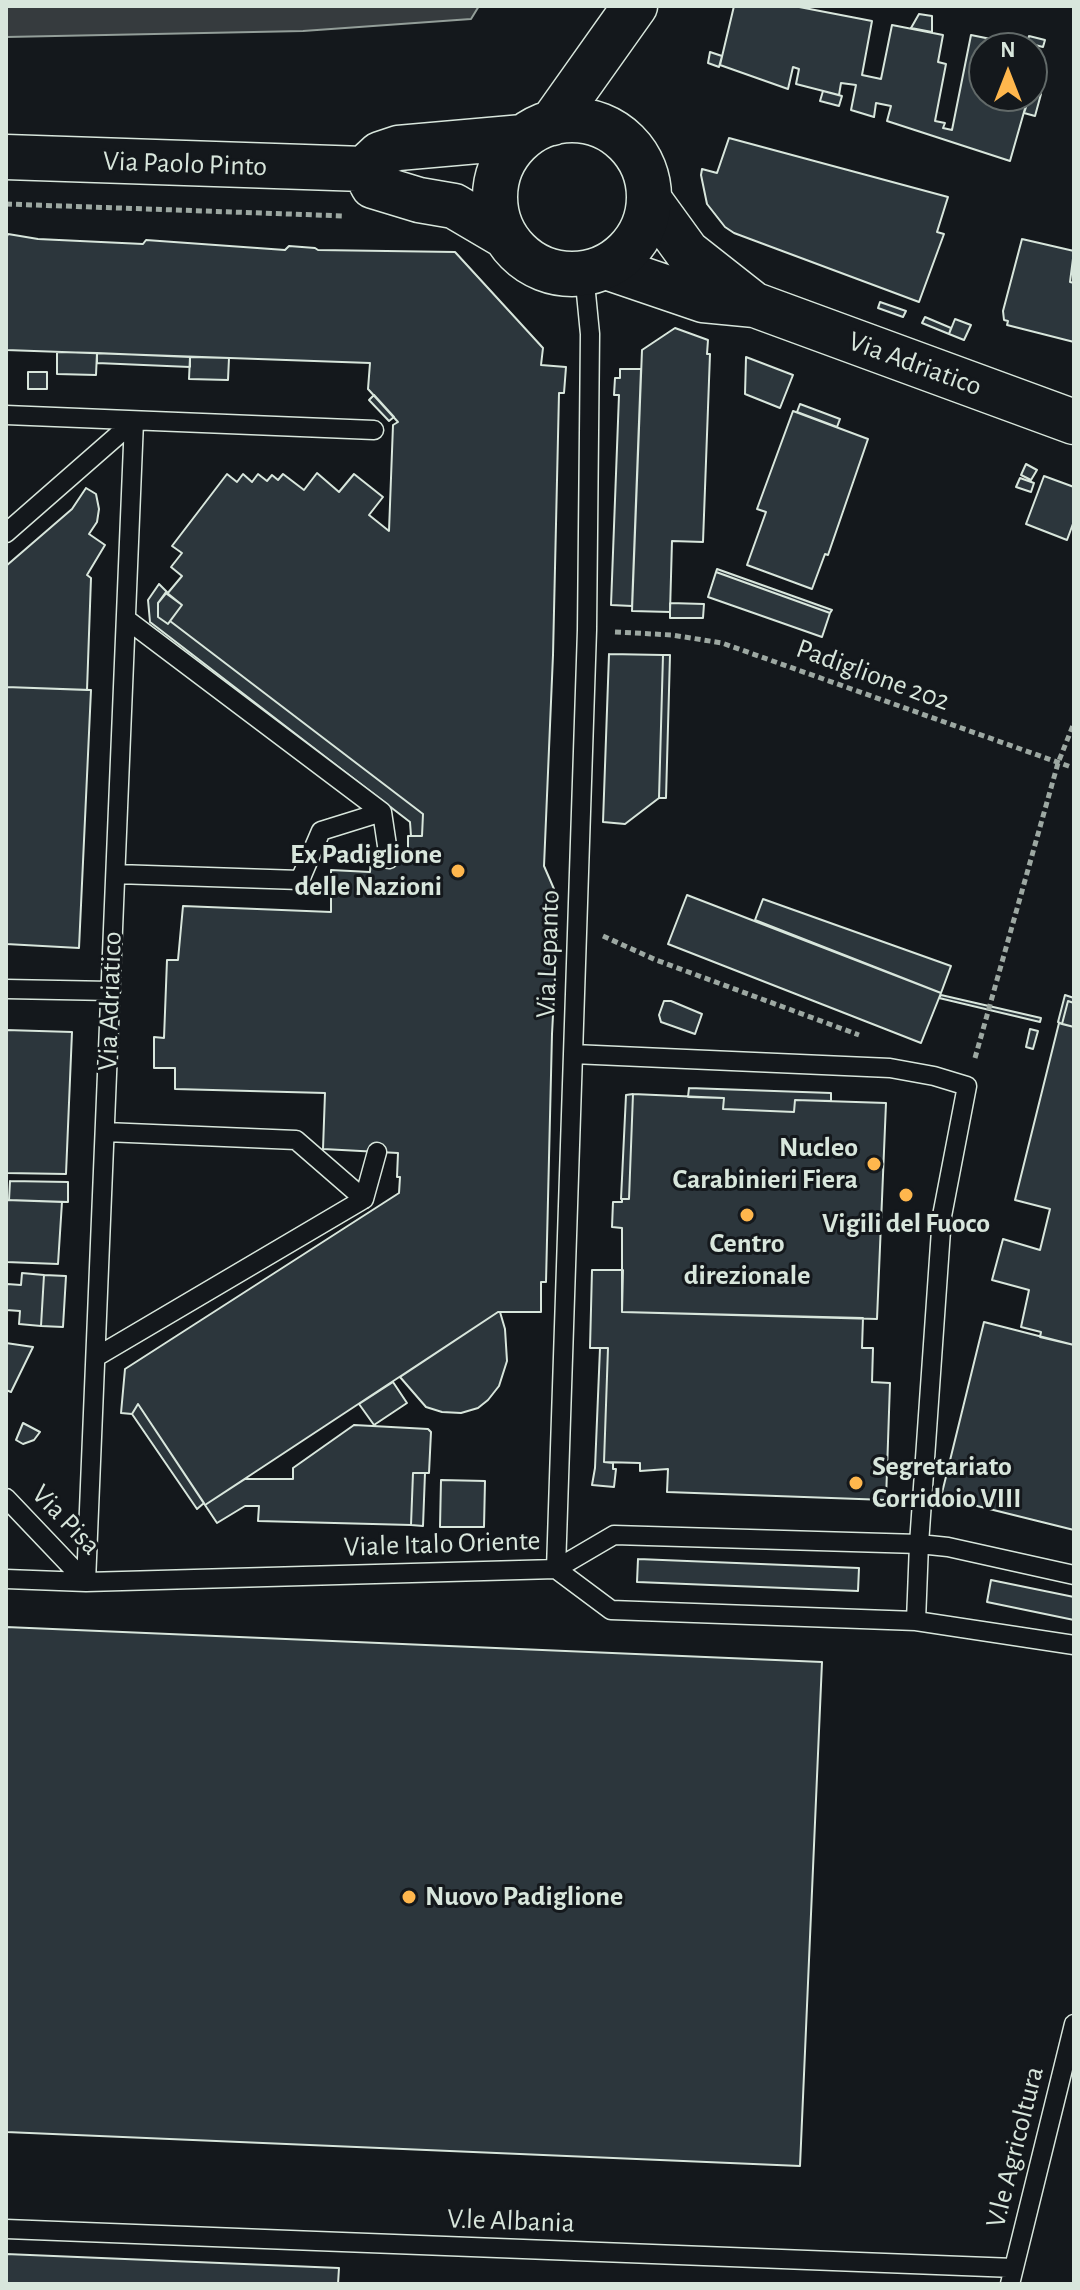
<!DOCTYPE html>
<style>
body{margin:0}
#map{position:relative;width:1080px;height:2290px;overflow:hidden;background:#14181c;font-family:"Alegreya Sans",sans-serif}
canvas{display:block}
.frame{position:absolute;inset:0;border:8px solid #d8e6dc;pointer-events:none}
.north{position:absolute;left:968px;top:32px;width:80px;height:80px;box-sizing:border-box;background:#14181c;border:2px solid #626a69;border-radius:50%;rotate:0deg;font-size:22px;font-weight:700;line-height:32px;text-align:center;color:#d8e6dc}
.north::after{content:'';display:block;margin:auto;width:28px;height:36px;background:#ffb74d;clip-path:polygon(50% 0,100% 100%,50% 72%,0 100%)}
</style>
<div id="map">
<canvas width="1080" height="2290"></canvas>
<div class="frame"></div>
<div class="north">N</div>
</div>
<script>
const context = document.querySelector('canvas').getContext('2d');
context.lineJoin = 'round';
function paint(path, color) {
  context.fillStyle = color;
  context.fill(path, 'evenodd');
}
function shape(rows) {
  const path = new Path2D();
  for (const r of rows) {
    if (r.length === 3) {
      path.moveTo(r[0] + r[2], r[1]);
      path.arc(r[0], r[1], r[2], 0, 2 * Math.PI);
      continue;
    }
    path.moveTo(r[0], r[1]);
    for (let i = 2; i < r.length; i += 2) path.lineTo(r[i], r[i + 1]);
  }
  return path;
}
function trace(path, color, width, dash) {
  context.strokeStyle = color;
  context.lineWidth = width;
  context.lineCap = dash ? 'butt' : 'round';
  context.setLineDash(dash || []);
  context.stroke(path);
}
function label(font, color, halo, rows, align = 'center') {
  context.font = font + ' "Alegreya Sans",sans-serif';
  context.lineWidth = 6;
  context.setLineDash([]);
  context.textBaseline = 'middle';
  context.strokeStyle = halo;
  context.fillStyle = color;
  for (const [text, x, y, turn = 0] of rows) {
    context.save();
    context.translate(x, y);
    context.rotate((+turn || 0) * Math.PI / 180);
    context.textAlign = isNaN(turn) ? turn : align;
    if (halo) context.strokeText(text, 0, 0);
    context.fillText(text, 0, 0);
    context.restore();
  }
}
const water = shape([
 [6,6,479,6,471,19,303,31,6,37,6,6]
]);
const building = shape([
 [734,6,794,6,872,21,862,75,881,79,892,25,943,35,938,62,946,64,935,121,945,123,943,128,952,130,971,35,1030,47,984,48,984,96,1028,98,1010,161,887,121,891,106,876,103,874,117,851,110,856,85,841,83,839,95,796,84,799,69,793,67,788,89,720,65,734,6],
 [919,14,932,16,932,32,911,28,919,14],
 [1029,36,1045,40,1043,47,1027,43,1029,36],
 [710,52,722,56,719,67,708,63,710,52],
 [1032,90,1041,94,1035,116,1024,113,1032,90],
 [823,91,842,96,839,106,820,101,823,91],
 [729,138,948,197,937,232,944,234,919,302,734,233,725,227,707,204,701,175,702,169,717,173,729,138],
 [8,234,38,239,143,244,146,240,285,250,289,246,315,248,318,250,455,252,543,348,541,365,566,367,564,393,559,393,553,655,544,866,554,889,553,920,558,920,552,1034,546,1282,541,1282,541,1312,498,1312,205,1505,138,1404,132,1414,121,1413,125,1369,399,1193,400,1177,397,1177,398,1153,323,1149,325,1093,175,1089,175,1068,154,1068,154,1037,164,1038,167,960,178,960,183,906,331,912,331,870,370,872,371,858,408,859,408,836,422,836,423,814,170,621,182,605,167,594,182,576,171,567,182,553,172,546,227,474,237,482,243,474,252,482,258,474,267,481,272,475,278,480,283,474,304,490,317,473,339,492,354,474,383,497,369,515,389,531,393,425,398,422,368,389,370,363,6,350,6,239,8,234],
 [1022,239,1074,251,1070,282,1074,283,1074,342,1007,325,1008,321,1004,320,1003,311,1022,239],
 [880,302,906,311,903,317,878,308,880,302],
 [925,317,951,328,949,334,922,323,925,317],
 [955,319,971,325,964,340,949,334,955,319],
 [675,328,708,340,707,354,710,354,703,542,672,541,670,612,632,611,642,350,675,328],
 [57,352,97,353,96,375,57,374,57,352],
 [97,353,190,357,190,367,97,363,97,353],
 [190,357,229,358,228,380,189,379,190,357],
 [746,357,793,375,780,408,745,394,746,357],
 [620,369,641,369,632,606,611,605,619,395,614,395,615,378,620,378,620,369],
 [28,372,47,372,47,389,28,389,28,372],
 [374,395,394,417,389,421,369,400,374,395],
 [800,404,840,419,837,427,797,412,800,404],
 [793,411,868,439,828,555,825,554,812,589,747,565,766,512,757,509,793,411],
 [1026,464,1037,470,1031,480,1021,475,1026,464],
 [1044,476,1074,487,1074,521,1067,540,1026,524,1044,476],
 [1020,478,1034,483,1031,492,1016,487,1020,478],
 [86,488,96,494,99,509,97,522,89,534,105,545,87,575,91,578,87,690,6,687,6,566,72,509,86,488],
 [717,569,832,610,830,613,716,572,717,569],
 [716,572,830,613,822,637,708,597,716,572],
 [159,584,167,592,158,603,158,617,168,624,170,621,423,814,422,836,411,836,410,822,150,622,148,600,159,584],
 [166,592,182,605,168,624,158,617,158,603,166,592],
 [670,603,704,604,703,618,670,618,670,603],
 [609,654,663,655,659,798,625,824,603,822,609,654],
 [663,655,670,655,666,798,659,798,663,655],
 [6,687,91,690,79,948,6,944,6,687],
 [687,895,941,993,921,1043,668,944,687,895],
 [763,899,951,966,941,993,755,920,763,899],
 [941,995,1041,1018,1040,1022,939,998,941,995],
 [1065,995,1074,998,1074,1003,1068,1001,1062,1024,1058,1022,1065,995],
 [664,1001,671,1001,702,1014,695,1034,661,1022,659,1015,664,1001],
 [1068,1001,1074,1003,1074,1027,1062,1024,1068,1001],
 [1059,1023,1074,1027,1074,1345,1040,1337,1041,1332,1021,1327,1029,1290,992,1280,1003,1239,1040,1250,1050,1209,1015,1200,1059,1023],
 [1030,1029,1038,1031,1033,1049,1026,1047,1030,1029],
 [6,1030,72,1032,66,1174,6,1173,6,1030],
 [689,1088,831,1093,831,1101,795,1100,794,1112,723,1109,724,1098,688,1097,689,1088],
 [633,1094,724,1098,723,1109,794,1112,795,1100,886,1103,877,1319,622,1312,622,1228,612,1227,613,1202,622,1202,622,1199,629,1199,633,1094],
 [633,1094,629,1199,621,1199,626,1095,633,1094],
 [10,1181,68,1182,68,1202,9,1200,10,1181],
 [6,1200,62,1202,58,1264,6,1262,6,1200],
 [592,1270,623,1270,622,1312,863,1318,862,1348,873,1348,872,1382,890,1383,886,1500,667,1492,668,1469,640,1471,640,1463,604,1462,608,1348,590,1348,592,1270],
 [22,1273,44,1275,41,1326,19,1324,20,1311,6,1310,7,1284,21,1285,22,1273],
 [44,1275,66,1276,63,1327,41,1326,44,1275],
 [498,1312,500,1312,505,1329,507,1361,499,1386,488,1400,478,1408,461,1413,442,1412,426,1407,400,1377,498,1312],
 [984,1322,1074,1345,1074,1530,941,1497,984,1322],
 [6,1343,33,1347,11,1392,6,1390,6,1343],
 [600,1348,608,1348,604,1462,613,1463,613,1469,616,1469,614,1487,592,1485,595,1468,600,1348],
 [393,1382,407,1403,374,1425,359,1404,393,1382],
 [138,1404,204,1503,197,1509,132,1414,138,1404],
 [23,1423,40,1432,34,1440,23,1444,16,1440,23,1423],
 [354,1425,428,1429,431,1432,429,1473,413,1473,411,1525,258,1521,259,1506,245,1506,217,1523,205,1505,245,1479,293,1479,293,1468,354,1425],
 [413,1473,425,1473,423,1526,411,1525,413,1473],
 [441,1480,485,1481,484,1527,440,1527,441,1480],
 [638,1559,859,1568,858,1591,637,1582,638,1559],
 [991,1580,1074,1597,1074,1620,987,1602,991,1580],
 [6,1627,822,1662,800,2166,6,2132,6,1627],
 [6,2254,339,2268,338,2284,6,2284,6,2254]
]);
const path = shape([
 [6,204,345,216],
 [615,632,672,635,722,643,1074,768],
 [603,936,656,960,859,1035],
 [975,1058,1058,763,1074,723]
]);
const service = shape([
 [584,273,590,334,587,630,556,1569,611,1610,916,1621,1074,1645],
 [6,415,374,430],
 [6,533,134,421],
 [126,619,382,812,389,859],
 [116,874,300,880,321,831,382,812],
 [6,989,111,991],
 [573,1054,890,1068,934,1076,967,1086,942,1216,919,1544,916,1621],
 [105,1132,296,1140,364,1199],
 [96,1357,364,1199,377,1152],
 [6,1498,86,1582],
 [6,1579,86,1582,556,1569,614,1535,919,1544,948,1547,1074,1575],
 [86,1582,134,421],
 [6,2229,1014,2268],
 [1010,2284,1074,2024]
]);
const tertiary = shape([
 [650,201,687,252,753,304],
 [606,267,703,300,755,305,1074,422]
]);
const secondary = shape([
 [572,197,77],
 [552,123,635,6],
 [6,157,364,169,380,154,398,148,523,137],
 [364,169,373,186,419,200,454,206,505,236]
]);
const markers = [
 [458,871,8,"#ffb74d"],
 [874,1164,8,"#ffb74d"],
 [906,1195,8,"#ffb74d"],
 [747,1215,8,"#ffb74d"],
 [856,1483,8,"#ffb74d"],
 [409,1897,8,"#ffb74d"]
];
const streetNames = [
 ["Via Paolo Pinto",185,164,2],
 ["Via Adriatico",915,364,20],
 ["Padiglione 202",873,675,20],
 ["Via Lepanto",548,954,-88],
 ["Via Adriatico",110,1001,-88],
 ["Via Pisa",66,1520,46],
 ["Viale Italo Oriente",442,1544,-2],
 ["V.le Agricoltura",1015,2147,-76],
 ["V.le Albania",511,2221,2]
];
const poiNames = [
 ["Ex Padiglione",442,855],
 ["delle Nazioni",442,887],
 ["Nucleo",858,1148],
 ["Carabinieri Fiera",858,1180],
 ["Vigili del Fuoco",906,1224,"center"],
 ["Centro",747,1244,"center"],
 ["direzionale",747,1276,"center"],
 ["Segretariato",872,1467,"left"],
 ["Corridoio VIII",872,1499,"left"],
 ["Nuovo Padiglione",425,1897,"left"]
];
paint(water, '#363b3e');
trace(water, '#939e99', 2);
paint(building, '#2c363c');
trace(building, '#d8e6dc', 2);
trace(service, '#d8e6dc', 21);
trace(tertiary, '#d8e6dc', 47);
trace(secondary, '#d8e6dc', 47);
trace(path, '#9da8a2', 5, [6, 4]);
trace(service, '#14181c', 18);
trace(tertiary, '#14181c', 44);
trace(secondary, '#14181c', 44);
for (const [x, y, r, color] of markers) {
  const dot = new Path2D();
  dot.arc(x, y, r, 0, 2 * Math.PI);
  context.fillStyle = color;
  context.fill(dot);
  trace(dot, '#14181c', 3);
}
label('28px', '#d8e6dc', '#14181c', streetNames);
label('bold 28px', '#d8e6dc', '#14181c', poiNames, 'right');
</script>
